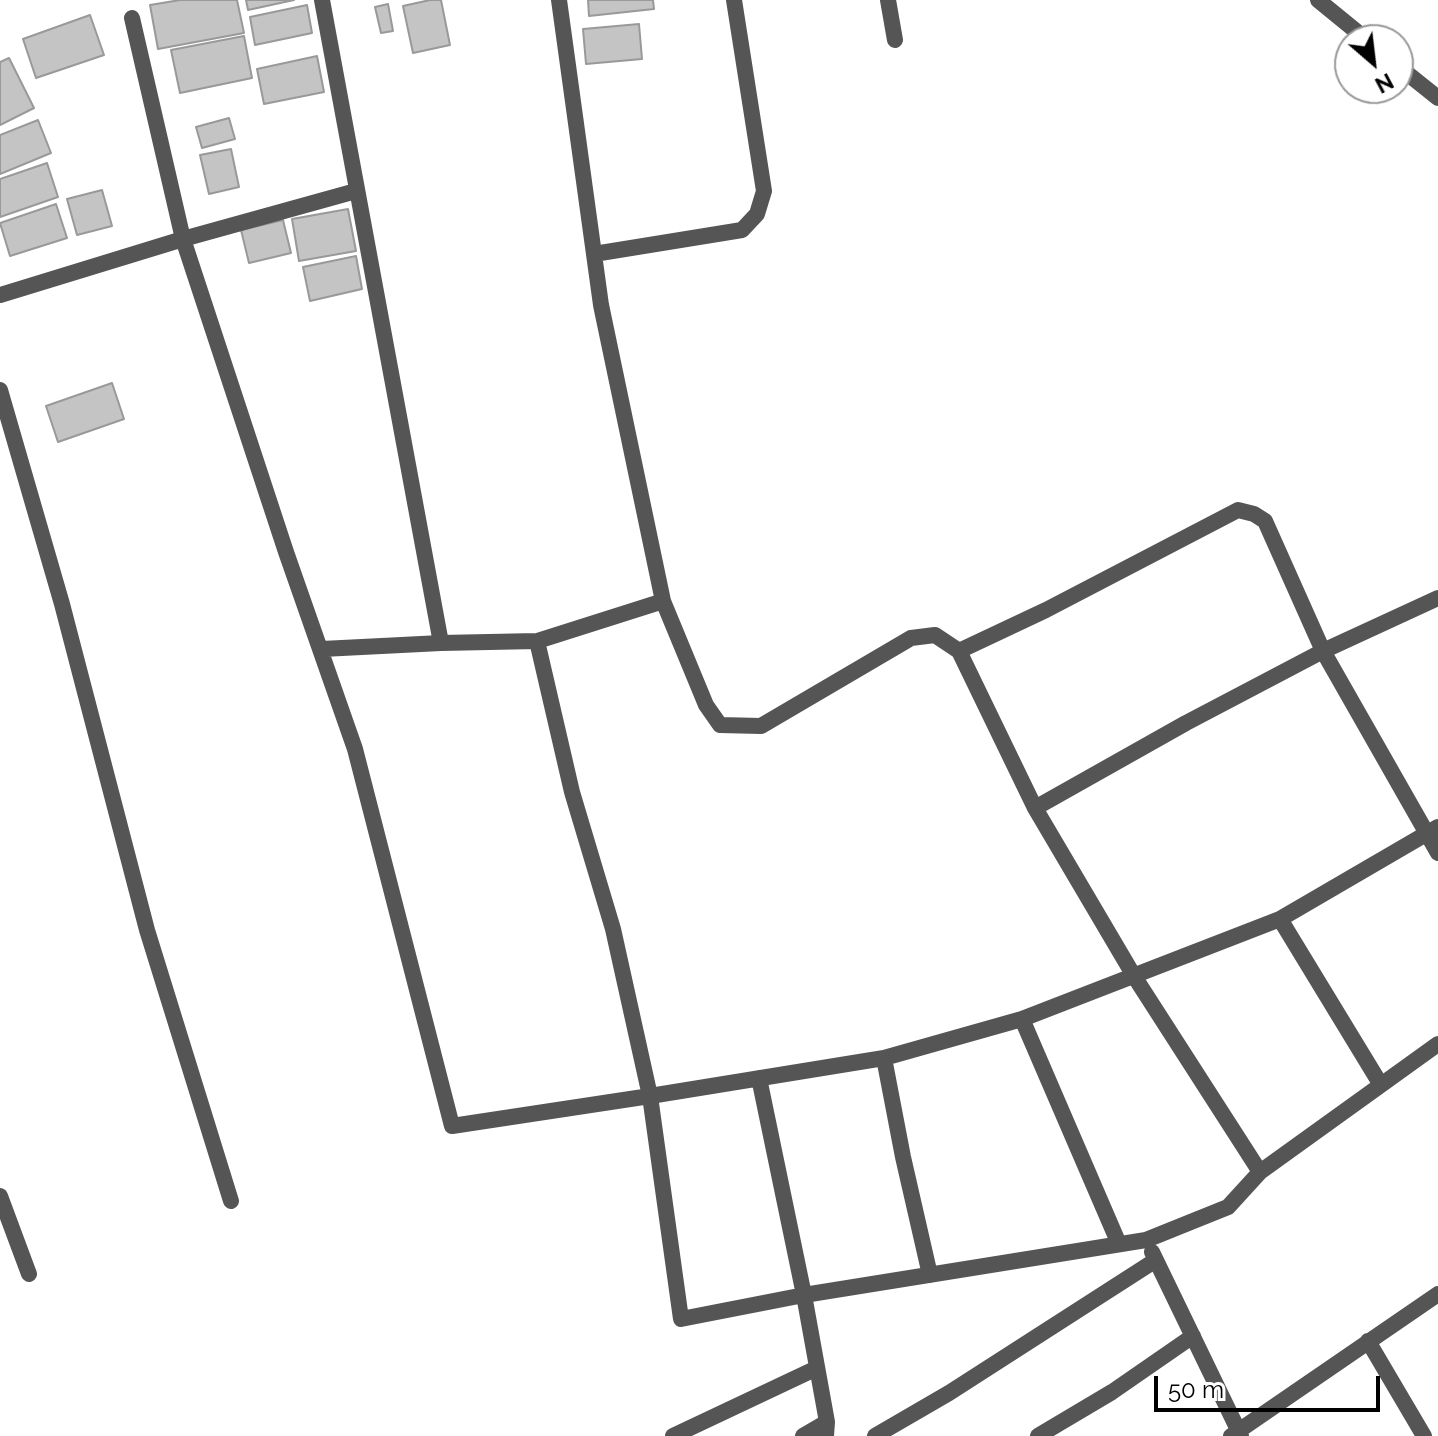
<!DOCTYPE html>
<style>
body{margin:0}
#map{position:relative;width:1438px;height:1436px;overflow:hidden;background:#fff;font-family:Raleway,sans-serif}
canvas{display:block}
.north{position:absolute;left:1334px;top:24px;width:80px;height:80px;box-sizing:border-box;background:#fff;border:2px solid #999;border-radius:50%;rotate:152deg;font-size:22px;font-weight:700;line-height:32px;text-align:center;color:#000}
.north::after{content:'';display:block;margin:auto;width:28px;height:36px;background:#000;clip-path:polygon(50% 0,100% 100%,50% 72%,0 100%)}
.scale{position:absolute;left:1154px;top:1376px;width:226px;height:36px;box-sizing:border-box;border:4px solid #000;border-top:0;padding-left:10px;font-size:24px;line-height:28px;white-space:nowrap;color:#000;-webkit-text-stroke:6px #fff;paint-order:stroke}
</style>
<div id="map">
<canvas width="1438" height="1436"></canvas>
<div class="north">N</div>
<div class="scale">50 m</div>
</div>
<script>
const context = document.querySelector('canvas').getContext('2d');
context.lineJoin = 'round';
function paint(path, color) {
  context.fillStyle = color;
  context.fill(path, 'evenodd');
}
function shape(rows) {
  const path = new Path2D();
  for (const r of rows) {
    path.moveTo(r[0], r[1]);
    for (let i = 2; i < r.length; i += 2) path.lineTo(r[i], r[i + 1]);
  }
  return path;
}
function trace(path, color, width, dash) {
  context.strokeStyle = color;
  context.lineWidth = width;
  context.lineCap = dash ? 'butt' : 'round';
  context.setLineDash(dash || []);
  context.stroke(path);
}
const building = shape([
 [180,0,237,0,244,33,158,49,150,5,180,0],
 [246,0,294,0,248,10,246,0],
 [430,0,441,0,450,45,413,53,403,6,430,0],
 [588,0,653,0,654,9,589,16,588,0],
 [388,4,393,31,381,33,375,7,388,4],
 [307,5,312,33,255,45,250,17,307,5],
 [90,15,104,55,36,78,23,39,90,15],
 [639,24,642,59,586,64,583,29,639,24],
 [244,36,252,78,180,93,171,50,244,36],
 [317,56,324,92,264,104,257,69,317,56],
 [9,58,34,108,0,125,0,62,9,58],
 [229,118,235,139,202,148,196,127,229,118],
 [38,120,51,153,0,174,0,135,38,120],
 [231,149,239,187,209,194,200,155,231,149],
 [47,163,58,197,0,217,0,179,47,163],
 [102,190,112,226,77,235,67,199,102,190],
 [56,204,67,238,10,256,0,223,56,204],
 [348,209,356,251,299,261,292,219,348,209],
 [283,220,291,253,249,263,241,230,283,220],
 [356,256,362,289,310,301,303,267,356,256],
 [112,383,124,419,58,442,46,406,112,383]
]);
const minor = shape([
 [322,0,441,643,537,641],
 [559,0,601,305,663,601],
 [888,0,895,40],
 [1318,0,1367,40],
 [132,18,183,239,286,552,355,749,452,1126,650,1096,681,1319,804,1295,1146,1240,1228,1207,1260,1172],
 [1398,66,1438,98],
 [594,254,742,230,757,214,764,191,734,0],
 [0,295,183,239,356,191],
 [0,390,62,604,147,930,231,1201],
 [322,649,441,643],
 [959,651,935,635,911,638,761,726,720,725,706,705,663,601,537,641,572,792,613,929,650,1096,884,1058,1022,1019,1280,919,1438,827],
 [1035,808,1186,723,1323,651,1438,598],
 [1438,853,1323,651,1265,521,1254,514,1238,510,1046,610,959,651,1035,808,1134,976,1260,1172,1438,1044],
 [1280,919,1381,1085],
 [1022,1019,1119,1244],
 [884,1058,903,1157,930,1275],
 [759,1078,804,1295,827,1422,826,1436],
 [0,1196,29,1274],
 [1152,1252,1241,1436],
 [1368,1341,1424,1436],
 [673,1436,817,1368],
 [803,1436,827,1422],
 [875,1436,949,1393,1156,1260],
 [1038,1436,1112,1392,1193,1336],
 [1231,1436,1438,1294]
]);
paint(building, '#c4c4c4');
trace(building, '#999', 2);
trace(minor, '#555', 16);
</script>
